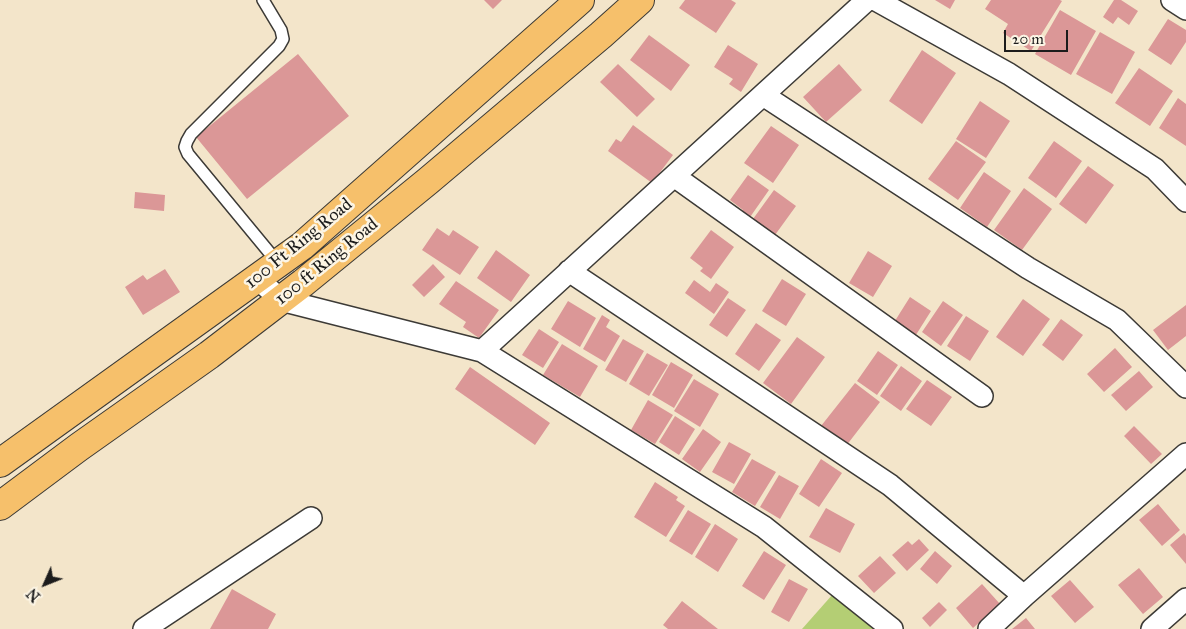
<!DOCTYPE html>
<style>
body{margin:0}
#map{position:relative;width:1186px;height:629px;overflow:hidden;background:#f3e5ca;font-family:"IM FELL Great Primer",serif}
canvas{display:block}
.north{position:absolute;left:20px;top:559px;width:50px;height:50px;-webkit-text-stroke:4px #fcf5e5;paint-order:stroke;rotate:226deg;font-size:14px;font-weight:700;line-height:20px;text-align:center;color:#1c1c1c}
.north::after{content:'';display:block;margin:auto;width:18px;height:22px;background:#1c1c1c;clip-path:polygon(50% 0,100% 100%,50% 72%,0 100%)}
.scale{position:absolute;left:1004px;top:30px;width:64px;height:22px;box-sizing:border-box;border:2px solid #1c1c1c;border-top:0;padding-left:6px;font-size:15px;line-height:18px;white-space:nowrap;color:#1c1c1c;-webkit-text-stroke:4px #fcf5e5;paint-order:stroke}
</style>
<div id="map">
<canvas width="1186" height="629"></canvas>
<div class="north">N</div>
<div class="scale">20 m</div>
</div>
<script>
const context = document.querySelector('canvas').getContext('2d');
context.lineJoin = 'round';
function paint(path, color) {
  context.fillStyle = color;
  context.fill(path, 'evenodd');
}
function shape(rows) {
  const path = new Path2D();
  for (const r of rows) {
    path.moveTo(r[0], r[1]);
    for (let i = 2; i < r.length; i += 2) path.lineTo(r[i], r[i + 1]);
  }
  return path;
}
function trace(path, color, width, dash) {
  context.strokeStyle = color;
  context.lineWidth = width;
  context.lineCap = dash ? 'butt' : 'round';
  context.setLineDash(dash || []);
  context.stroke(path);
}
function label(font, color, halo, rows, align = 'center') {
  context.font = font + ' "IM FELL Great Primer",serif';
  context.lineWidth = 5;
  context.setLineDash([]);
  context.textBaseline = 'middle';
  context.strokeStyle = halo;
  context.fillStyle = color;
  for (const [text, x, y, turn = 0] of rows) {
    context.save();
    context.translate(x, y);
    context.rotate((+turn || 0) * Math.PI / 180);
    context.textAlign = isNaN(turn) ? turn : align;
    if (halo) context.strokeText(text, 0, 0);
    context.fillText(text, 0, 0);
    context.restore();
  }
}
const green = shape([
 [833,594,875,629,802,629]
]);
const building = shape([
 [484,0,502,0,493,9],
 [685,0,731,0,736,3,716,33,679,8],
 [935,0,955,0,950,9],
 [991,0,1060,0,1062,1,1031,51,1003,33,1008,24,985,9],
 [1114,0,1121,0,1138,11,1129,25,1118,17,1113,24,1103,17],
 [1060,10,1096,31,1071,75,1035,54],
 [1168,19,1186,30,1186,42,1171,65,1148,50],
 [1100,32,1135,52,1112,94,1076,74],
 [649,35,690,65,671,91,630,60],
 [728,45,758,64,741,92,729,84,733,79,714,67],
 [922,50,956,73,922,124,889,101],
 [298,54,349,116,247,199,196,137],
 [618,64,655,99,637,117,600,82],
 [839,64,862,90,826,122,803,97],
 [1139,68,1173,91,1150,126,1115,103],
 [1178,98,1186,104,1186,146,1159,128],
 [980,101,1010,121,986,158,956,139],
 [633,125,673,155,652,183,608,151,616,139,621,142],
 [771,126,799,145,773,183,744,163],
 [956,141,986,162,958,200,928,179],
 [1054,141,1082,161,1056,198,1028,178],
 [1088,166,1114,185,1086,224,1059,204],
 [984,172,1011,191,987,227,960,208],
 [748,175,769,190,748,220,740,215,743,210,730,200],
 [1024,188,1052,209,1022,250,994,230],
 [774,190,796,206,775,235,753,219],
 [135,192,165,195,164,211,134,208],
 [437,228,449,236,453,230,479,247,460,275,422,250],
 [711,230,734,247,711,279,700,271,703,268,690,258],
 [496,250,530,275,511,302,477,278],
 [868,251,892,266,873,297,849,283],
 [433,264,445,277,424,297,412,285],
 [165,269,180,292,143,315,125,287,143,275,147,280],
 [782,279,806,294,786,326,762,311],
 [694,280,710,292,716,283,729,292,714,314,685,293],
 [456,281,499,310,479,338,463,327,466,322,439,304],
 [910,297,931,311,914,338,893,324],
 [728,298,746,310,727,337,709,325],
 [1023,299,1050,319,1023,356,996,337],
 [568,301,596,318,580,347,551,329],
 [943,301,963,315,941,346,922,332],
 [1186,305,1186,336,1168,350,1153,330],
 [602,315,610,320,606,327,620,336,605,362,583,349],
 [966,316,989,331,970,361,947,346],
 [1061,319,1083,335,1063,361,1042,345],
 [756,323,781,340,759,371,735,354],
 [539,329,559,342,543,368,522,355],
 [797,337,825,357,791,404,763,383],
 [623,339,644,351,626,382,605,370],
 [562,344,598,366,580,397,543,375],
 [1115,348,1132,367,1104,392,1087,374],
 [878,351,898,365,877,395,857,381],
 [647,353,668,365,649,396,629,384],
 [671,362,693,375,674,408,652,395],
 [901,366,922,381,901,411,880,396],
 [470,367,550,423,535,445,455,389],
 [1139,371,1153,387,1126,411,1111,395],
 [694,379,719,394,700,427,674,411],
 [927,380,952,397,931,426,906,409],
 [855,383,880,402,846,446,821,426],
 [648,400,673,415,655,444,631,430],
 [675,416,695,429,679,455,659,442],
 [1134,426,1162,454,1151,464,1124,436],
 [703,429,721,442,700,472,682,459],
 [729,442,751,454,734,484,712,472],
 [752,459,776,472,755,506,732,492],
 [821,459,842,473,819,507,799,494],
 [779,475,799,486,780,519,760,507],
 [655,482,678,497,676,500,685,506,666,537,634,517],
 [1158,504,1180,530,1162,546,1139,520],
 [826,508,855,524,840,553,809,537],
 [688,510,711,524,692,555,669,541],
 [715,524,738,539,718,572,695,557],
 [1184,533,1186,536,1186,564,1170,545],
 [919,539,929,550,907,571,892,555,908,541,912,545],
 [764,551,786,565,764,600,742,586],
 [935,551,952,566,937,584,920,569],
 [880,556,896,573,874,593,858,576],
 [1139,568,1163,597,1143,614,1118,585],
 [789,579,808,589,789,622,771,612],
 [1070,580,1094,607,1075,623,1051,596],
 [982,584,1000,604,973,628,956,608],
 [232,589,276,614,268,629,210,629],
 [682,601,718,629,668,629,663,625],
 [939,602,947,610,930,627,922,618],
 [1026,618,1035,629,1012,629]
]);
const service = shape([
 [263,0,281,30,283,39,279,46,191,134,187,141,185,147,188,154,278,263]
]);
const minor = shape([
 [876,0,1009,74,1155,169,1186,201],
 [1172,0,1186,9],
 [763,95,1028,268,1117,320,1186,387],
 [674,176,982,396],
 [569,271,890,485,1024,596],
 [258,279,281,300,482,351,764,527,892,629],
 [482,351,867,0],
 [144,629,311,518],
 [989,629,1024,596,1186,454],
 [1152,629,1186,599]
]);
const primary = shape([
 [0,463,302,246,580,0],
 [0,506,79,447,209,355,303,283,428,181,601,35,640,0]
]);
const streetNames = [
 ["100 Ft Ring Road",299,244,-39],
 ["100 ft Ring Road",327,262,-39]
];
paint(green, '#b4ce74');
paint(building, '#db9797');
trace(service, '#3c3a36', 14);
trace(minor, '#3c3a36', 24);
trace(primary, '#3c3a36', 30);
trace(service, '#fff', 11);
trace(minor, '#fff', 21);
trace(primary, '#f6c06b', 28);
label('18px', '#1c1c1c', '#fcf5e5', streetNames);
</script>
